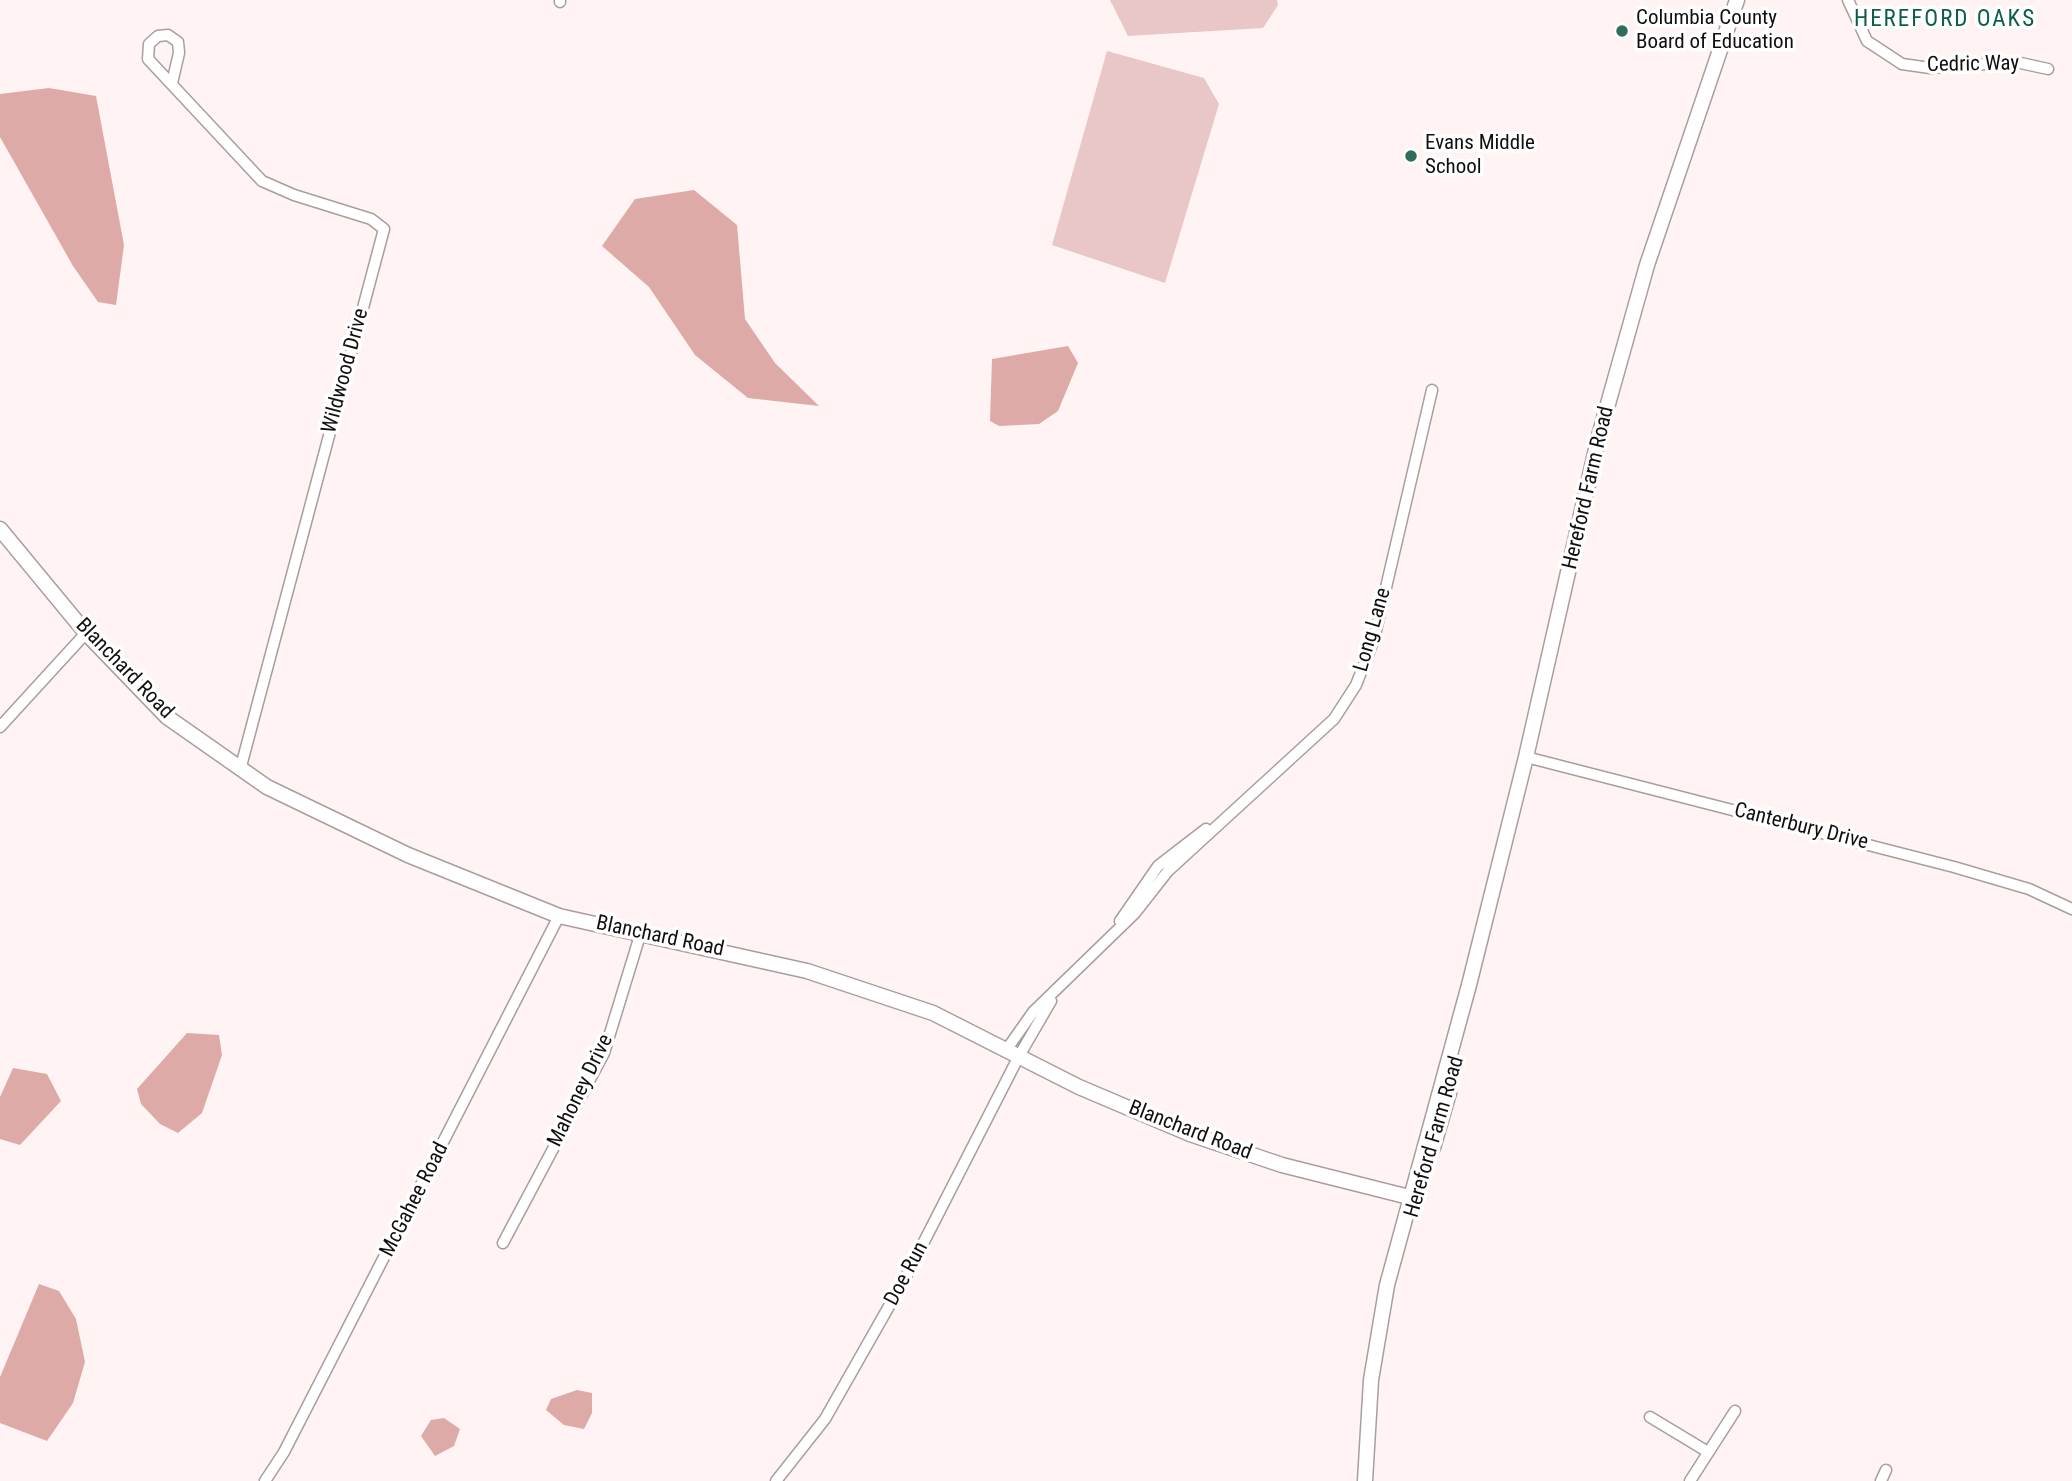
<!DOCTYPE html>
<style>
body{margin:0}
canvas{display:block;background:#fff3f3}
</style>
<canvas width="2072" height="1481"></canvas>
<script>
const context = document.querySelector('canvas').getContext('2d');
context.lineJoin = 'round';
function paint(path, color) {
  context.fillStyle = color;
  context.fill(path, 'evenodd');
}
function shape(rows) {
  const path = new Path2D();
  for (const r of rows) {
    path.moveTo(r[0], r[1]);
    for (let i = 2; i < r.length; i += 2) path.lineTo(r[i], r[i + 1]);
  }
  return path;
}
function trace(path, color, width, dash) {
  context.strokeStyle = color;
  context.lineWidth = width;
  context.lineCap = dash ? 'butt' : 'round';
  context.setLineDash(dash || []);
  context.stroke(path);
}
function label(font, color, halo, rows, align = 'center') {
  context.font = font + ' "Roboto Condensed",sans-serif';
  context.lineWidth = 7;
  context.setLineDash([]);
  context.textBaseline = 'middle';
  context.strokeStyle = halo;
  context.fillStyle = color;
  for (const [text, x, y, turn = 0] of rows) {
    context.save();
    context.translate(x, y);
    context.rotate((+turn || 0) * Math.PI / 180);
    context.textAlign = isNaN(turn) ? turn : align;
    if (halo) context.strokeText(text, 0, 0);
    context.fillText(text, 0, 0);
    context.restore();
  }
}
const green = shape([
 [1110,0,1277,0,1278,5,1263,28,1128,36],
 [1107,51,1204,78,1219,104,1165,283,1052,245]
]);
const water = shape([
 [49,88,96,96,124,245,116,305,98,302,73,266,0,137,0,94],
 [694,190,737,225,745,319,775,363,819,406,748,398,695,355,649,287,602,246,635,199],
 [1068,346,1078,363,1058,411,1039,424,999,426,990,421,992,359],
 [187,1033,219,1035,222,1055,202,1113,178,1133,160,1124,141,1104,137,1089],
 [13,1068,47,1074,61,1101,20,1145,0,1139,0,1097],
 [39,1284,59,1291,76,1319,85,1362,73,1403,47,1441,0,1423,0,1377],
 [577,1390,592,1393,592,1413,584,1429,564,1425,546,1410,551,1399],
 [444,1418,460,1429,454,1446,435,1456,421,1436,431,1420]
]);
const street = shape([
 [560,0,560,2],
 [1848,0,1867,41,1902,64,1930,68,2016,62,2048,69],
 [172,83,179,53,178,42,168,35,158,36,149,44,148,59,262,181,294,195,371,219,384,229,240,770],
 [0,727,86,633],
 [1526,757,1954,867,2029,889,2072,909],
 [1120,921,1158,866,1206,829],
 [1007,1049,1033,1012,1135,913,1168,871,1334,719,1356,685,1374,639,1432,390],
 [503,1243,604,1053,641,932],
 [1650,1417,1708,1452],
 [265,1481,284,1452,559,916],
 [776,1481,825,1419,909,1271,1019,1056,1051,1001],
 [1690,1481,1735,1411],
 [1881,1481,1886,1470]
]);
const secondary = shape([
 [0,529,86,633,167,717,267,787,408,855,559,916,807,971,933,1013,1079,1087,1190,1134,1282,1165,1409,1197],
 [1433,1148,1449,1093],
 [1365,1481,1371,1380,1387,1285,1469,985,1526,757,1599,436,1647,265,1737,0]
]);
const markers = [
 [1622,31,7,"#2f6d5a"],
 [1411,156,7,"#2f6d5a"]
];
const poiNames = [
 ["Columbia County",1636,19],
 ["Board of Education",1636,43],
 ["Evans Middle",1425,144],
 ["School",1425,168]
];
const streetNames = [
 ["Cedric Way",1973,65,-1],
 ["Wildwood Drive",346,371,-75],
 ["Hereford Farm Road",1589,488,-77],
 ["Long Lane",1373,630,-74],
 ["Blanchard Road",124,669,46],
 ["Canterbury Drive",1801,827,14],
 ["Blanchard Road",660,937,12],
 ["Mahoney Drive",581,1091,-64],
 ["Blanchard Road",1190,1131,21],
 ["Hereford Farm Road",1435,1137,-74],
 ["McGahee Road",415,1200,-63],
 ["Doe Run",907,1274,-62]
];
const neighbourhoodNames = [
 ["HEREFORD OAKS",1945,20]
];
paint(green, '#e9c7c6');
paint(water, '#deaaa8');
trace(street, '#a99e9e', 13);
trace(secondary, '#a99e9e', 17);
trace(street, '#fff', 10);
trace(secondary, '#fff', 14);
for (const [x, y, r, color] of markers) {
  const dot = new Path2D();
  dot.arc(x, y, r, 0, 2 * Math.PI);
  context.fillStyle = color;
  context.fill(dot);
  trace(dot, '#fff', 2.5);
}
label('21px', '#110e0e', '#fff', poiNames, 'left');
label('21px', '#110e0e', '#fff', streetNames);
context.letterSpacing = '2px';
label('23px', '#0d5e49', '#fff', neighbourhoodNames);
context.letterSpacing = '0px';
</script>
